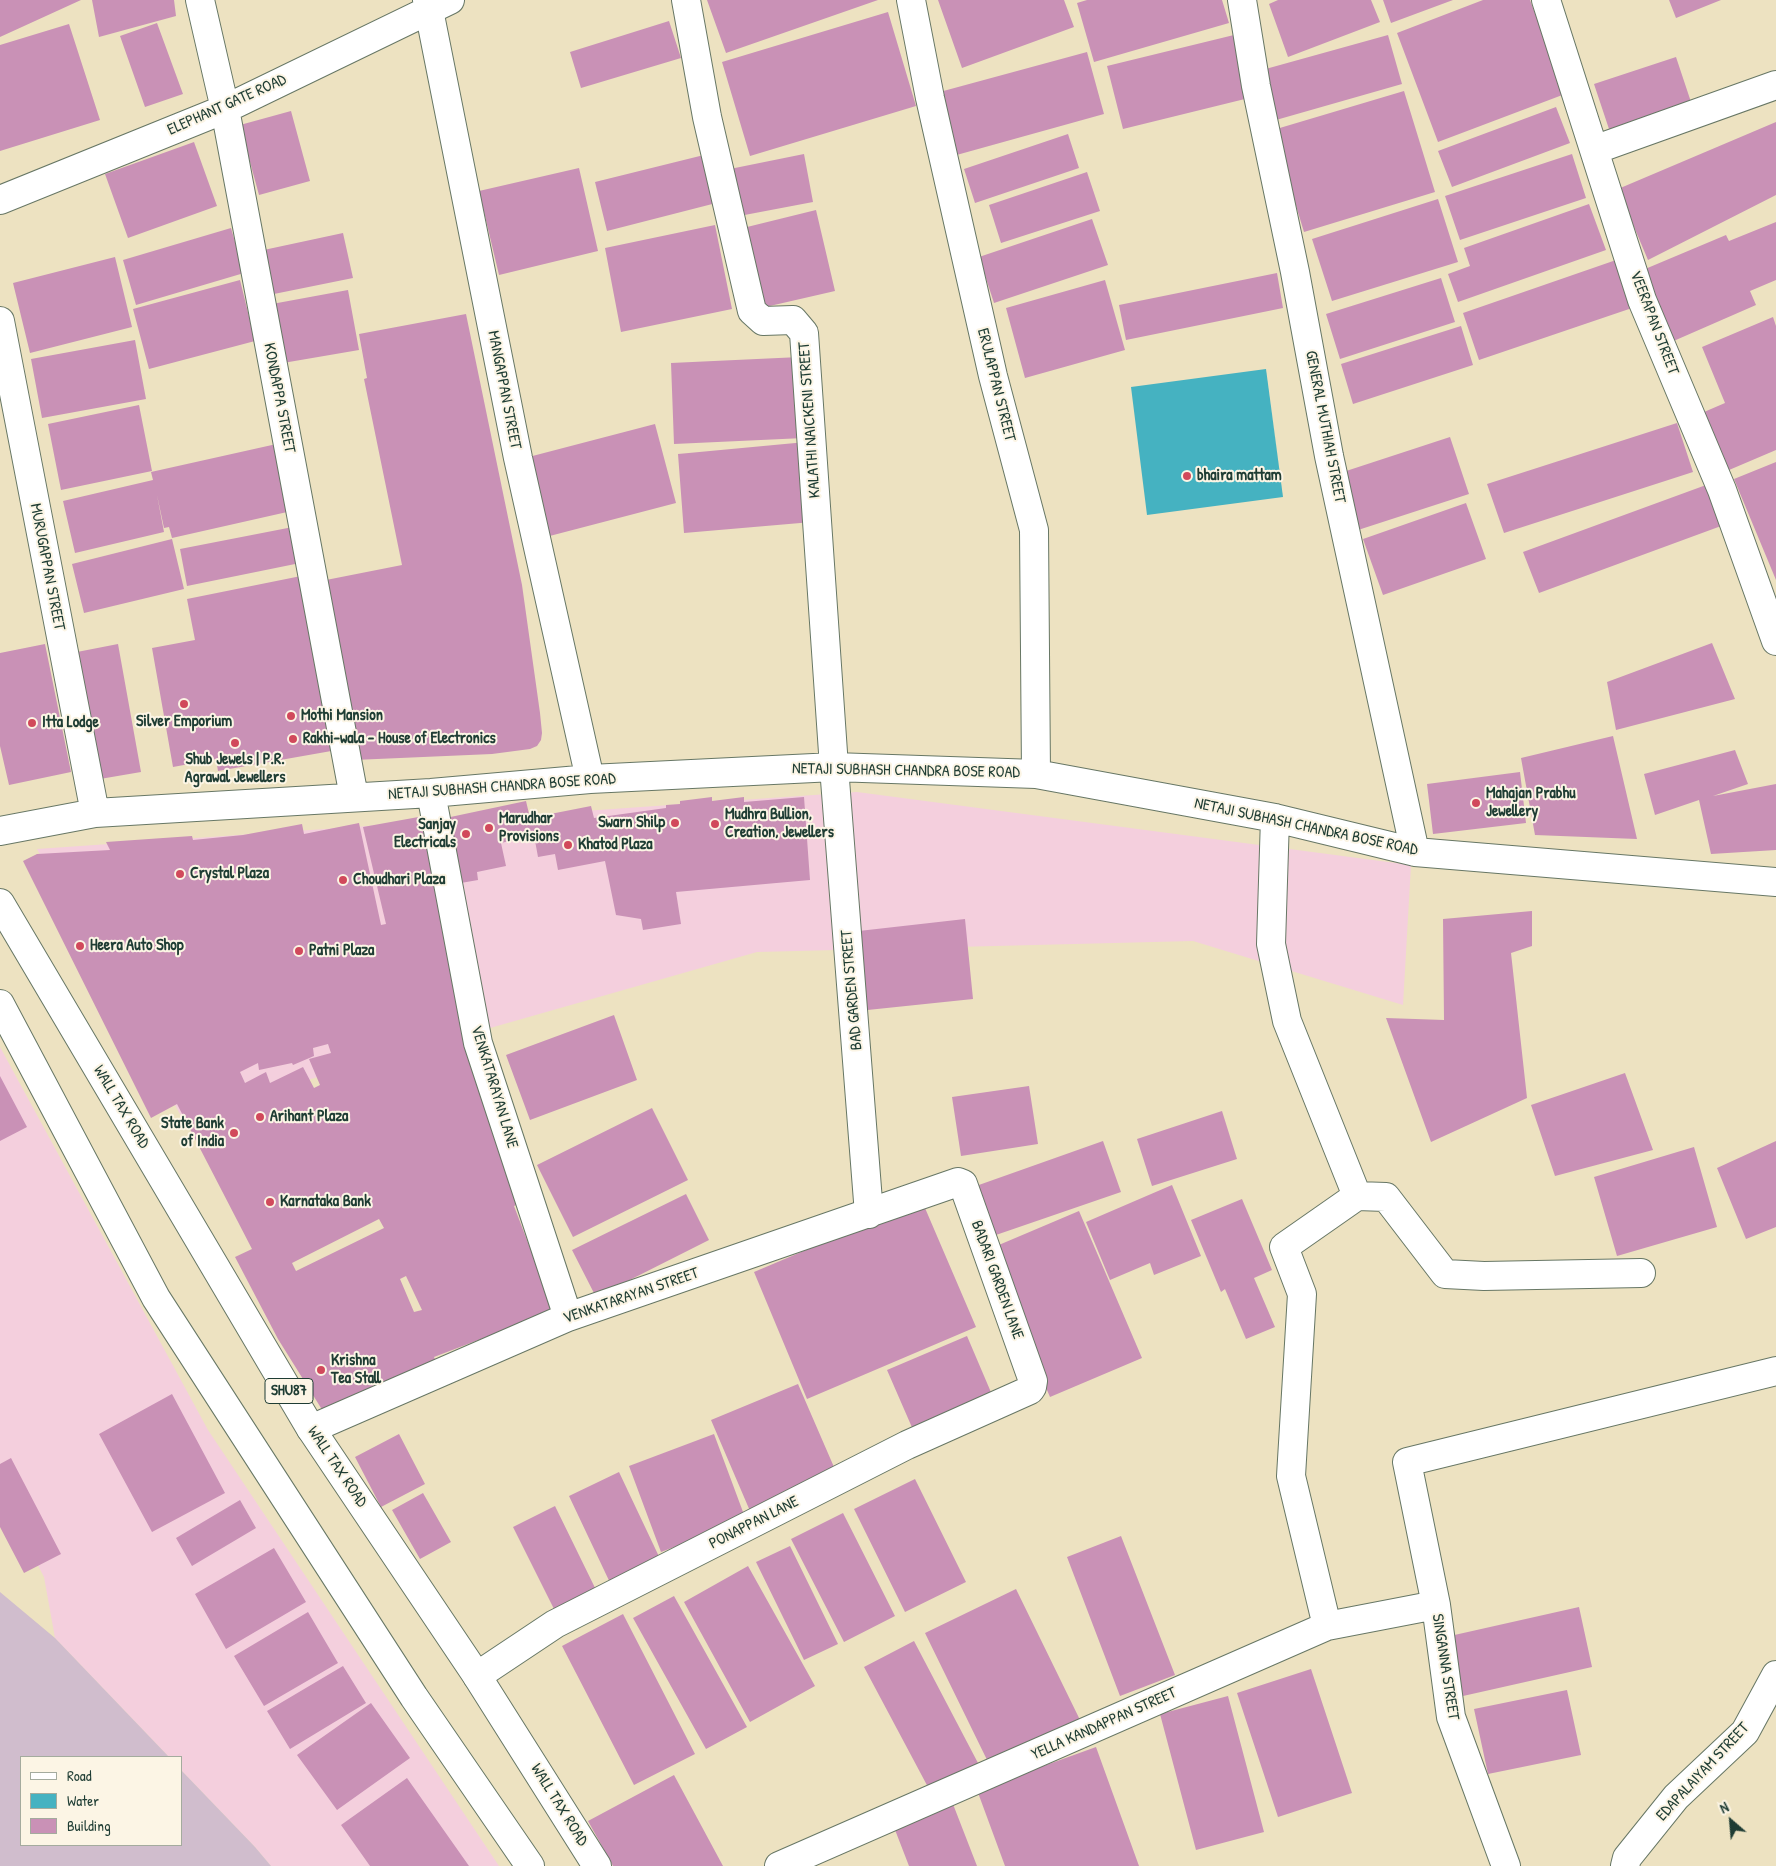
<!DOCTYPE html>
<style>
body{margin:0}
#map{position:relative;width:1776px;height:1866px;overflow:hidden;background:#ede2c1;font-family:"Patrick Hand",sans-serif}
canvas{display:block}
.legend{position:absolute;left:20px;top:1756px;width:162px;height:90px;box-sizing:border-box;background:#fcf5e5;border:1px solid #a4ab9e;margin:0;padding:6px 9px;list-style:none;font-size:15px;color:#1f3d34}
.legend li{display:flex;align-items:center;gap:10px;height:25px}
.legend b{width:25px;border:1px solid #a4ab9e}
.north{position:absolute;left:1706px;top:1796px;width:50px;height:50px;-webkit-text-stroke:4px #fcf5e5;paint-order:stroke;rotate:333deg;font-size:14px;font-weight:700;line-height:20px;text-align:center;color:#1f3d34}
.north::after{content:'';display:block;margin:auto;width:18px;height:22px;background:#1f3d34;clip-path:polygon(50% 0,100% 100%,50% 72%,0 100%)}
</style>
<div id="map">
<canvas width="1776" height="1866"></canvas>
<ul class="legend">
<li><b style="height:6px;background:#fff"></b>Road</li>
<li><b style="height:14px;background:#45b2c1"></b>Water</li>
<li><b style="height:14px;background:#c991b6"></b>Building</li>
</ul>
<div class="north">N</div>
</div>
<script>
const context = document.querySelector('canvas').getContext('2d');
context.lineJoin = 'round';
function paint(path, color) {
  context.fillStyle = color;
  context.fill(path, 'evenodd');
}
function shape(rows) {
  const path = new Path2D();
  for (const r of rows) {
    path.moveTo(r[0], r[1]);
    for (let i = 2; i < r.length; i += 2) path.lineTo(r[i], r[i + 1]);
  }
  return path;
}
function trace(path, color, width, dash) {
  context.strokeStyle = color;
  context.lineWidth = width;
  context.lineCap = dash ? 'butt' : 'round';
  context.setLineDash(dash || []);
  context.stroke(path);
}
function label(font, color, halo, rows, align = 'center') {
  context.font = font + ' "Patrick Hand",sans-serif';
  context.lineWidth = 4;
  context.setLineDash([]);
  context.textBaseline = 'middle';
  context.strokeStyle = halo;
  context.fillStyle = color;
  for (const [text, x, y, turn = 0] of rows) {
    context.save();
    context.translate(x, y);
    context.rotate((+turn || 0) * Math.PI / 180);
    context.textAlign = isNaN(turn) ? turn : align;
    if (halo) context.strokeText(text, 0, 0);
    context.fillText(text, 0, 0);
    context.restore();
  }
}
const built = shape([
 [857,792,1411,865,1403,1005,1193,941,757,952,181,1116,37,849],
 [0,1047,208,1430,499,1866,271,1866,255,1847,181,1770,181,1757,169,1757,55,1638,44,1577,0,1493]
]);
const industrial = shape([
 [0,1592,55,1638,169,1757,21,1757,21,1845,181,1845,181,1770,255,1847,271,1866,0,1866]
]);
const water = shape([
 [1266,369,1283,497,1147,515,1131,387]
]);
const building = shape([
 [0,0,81,0,0,37],
 [92,0,174,0,176,16,99,37],
 [707,0,878,0,726,53],
 [938,0,1064,0,1074,27,962,68],
 [1087,0,1222,0,1229,23,1094,62,1077,3],
 [1278,0,1371,0,1380,22,1288,57,1269,4],
 [1383,0,1453,0,1391,23],
 [1483,0,1530,0,1565,94,1438,142,1397,33],
 [1669,0,1721,0,1676,18],
 [888,12,916,106,750,156,722,62],
 [669,21,681,58,581,88,570,52],
 [157,23,183,94,145,107,120,36],
 [69,24,100,120,0,151,0,45],
 [1238,34,1253,97,1123,129,1107,66],
 [1388,35,1402,84,1276,120,1262,70],
 [1087,52,1104,114,953,156,936,93],
 [1676,57,1691,102,1609,129,1594,84],
 [1404,91,1435,192,1304,232,1273,130],
 [1556,107,1570,143,1452,187,1438,151],
 [291,111,310,181,259,195,240,125],
 [1776,122,1776,195,1648,260,1618,189],
 [1068,134,1079,168,975,203,964,169],
 [194,142,217,206,128,238,105,174],
 [712,153,724,201,607,231,595,182],
 [804,154,813,202,734,217,725,170],
 [1572,154,1586,198,1460,240,1445,196],
 [579,168,598,251,499,275,479,191],
 [1087,172,1100,211,1001,243,989,205],
 [1438,199,1458,262,1332,301,1312,239],
 [1589,204,1606,250,1458,302,1448,274,1470,266,1464,248],
 [816,210,835,291,761,308,743,228],
 [1092,219,1108,265,994,303,979,257],
 [1776,222,1776,280,1750,291,1756,305,1669,343,1638,272,1726,235,1729,241],
 [715,225,732,309,621,332,605,248],
 [231,228,244,273,136,305,123,260],
 [343,233,353,278,269,295,259,251],
 [115,257,132,327,30,353,13,283],
 [1619,259,1635,307,1479,360,1463,313],
 [1277,273,1283,308,1126,340,1119,305],
 [1441,278,1455,322,1340,359,1326,314],
 [240,280,255,341,149,369,133,309],
 [1105,280,1125,350,1025,378,1006,308],
 [348,290,359,350,283,363,272,304],
 [466,314,522,585,540,713,542,733,541,740,537,746,530,749,492,754,354,760,321,581,402,565,364,379,367,378,359,334],
 [1773,317,1776,326,1776,450,1722,473,1697,415,1725,403,1702,347],
 [1461,326,1473,365,1353,404,1341,364],
 [135,340,146,399,42,418,31,359],
 [800,357,804,438,674,444,671,363],
 [139,405,152,471,61,490,48,424],
 [1677,423,1693,472,1504,533,1487,484],
 [655,424,676,503,542,538,521,459],
 [1450,437,1469,494,1355,531,1337,474],
 [806,442,812,522,684,533,678,454],
 [281,443,296,510,172,538,169,527,164,528,157,495,164,532,75,553,63,501,153,480,151,472],
 [1776,462,1776,580,1734,479],
 [1717,481,1732,522,1539,593,1523,552],
 [1466,503,1486,559,1383,595,1363,539],
 [298,526,305,562,187,586,180,549],
 [172,539,184,589,84,613,72,564],
 [301,576,337,750,218,771,216,759,173,767,152,648,195,640,187,599],
 [1712,643,1735,699,1616,730,1607,682],
 [45,644,71,772,9,785,0,746,0,653],
 [118,644,141,772,100,779,77,652],
 [1613,736,1637,839,1535,835,1521,758],
 [1735,750,1748,784,1713,796,1776,784,1776,850,1711,854,1699,800,1655,815,1644,774],
 [1520,772,1526,823,1433,834,1427,784],
 [712,797,712,801,744,797,744,802,804,797,810,880,676,892,681,924,643,930,641,919,616,915,605,861,558,870,555,854,538,857,534,835,501,843,506,866,477,872,478,880,455,884,441,819,526,801,530,818,591,806,594,818,666,808,666,805,680,804,680,801],
 [424,816,521,1203,514,1206,554,1311,434,1357,438,1366,326,1416,278,1339,235,1257,252,1249,177,1104,151,1118,23,861,37,854,110,850,106,842,192,836,193,840,243,835,302,824,304,834,359,823,381,925,386,924,363,827],
 [328,1044,331,1053,309,1059,320,1085,314,1088,303,1067,270,1083,266,1072,245,1083,240,1072,258,1063,259,1070,292,1063,293,1065,314,1056,313,1048],
 [379,1219,384,1228,296,1271,292,1263],
 [406,1276,422,1310,414,1312,400,1279],
 [1532,911,1532,946,1511,953,1527,1098,1431,1142,1386,1018,1444,1020,1443,919],
 [965,919,973,999,858,1011,850,932],
 [614,1015,637,1080,530,1120,506,1055],
 [1625,1073,1653,1150,1555,1176,1531,1105],
 [0,1076,27,1127,0,1141],
 [1029,1086,1038,1144,961,1156,952,1097],
 [652,1108,688,1180,573,1237,537,1165],
 [1222,1111,1237,1159,1152,1186,1137,1139],
 [1103,1141,1121,1192,993,1236,976,1186],
 [1776,1141,1776,1227,1746,1239,1717,1168],
 [1694,1147,1717,1227,1617,1256,1594,1177],
 [1172,1185,1201,1256,1154,1275,1150,1263,1110,1280,1086,1222],
 [686,1194,709,1240,596,1297,572,1250],
 [1242,1199,1272,1270,1254,1278,1275,1327,1246,1339,1225,1289,1221,1292,1191,1220],
 [922,1201,976,1327,807,1399,754,1272],
 [1079,1211,1142,1358,1050,1397,987,1250],
 [967,1336,993,1397,914,1432,887,1370],
 [798,1384,837,1474,750,1511,711,1420],
 [172,1394,225,1493,152,1532,99,1434],
 [399,1434,425,1484,381,1507,355,1457],
 [714,1434,746,1520,661,1552,629,1466],
 [11,1458,61,1554,24,1573,0,1527,0,1464],
 [619,1472,663,1565,613,1589,569,1496],
 [915,1479,966,1582,905,1612,854,1509],
 [423,1493,451,1542,420,1559,392,1510],
 [240,1500,256,1528,192,1566,176,1538],
 [555,1506,599,1596,558,1617,513,1527],
 [843,1513,895,1616,844,1642,791,1539],
 [1121,1536,1175,1675,1120,1696,1067,1557],
 [790,1546,838,1644,804,1660,756,1562],
 [274,1548,306,1602,226,1649,195,1594],
 [748,1566,815,1686,750,1722,684,1602],
 [1016,1589,1081,1722,990,1766,925,1633],
 [674,1596,747,1727,706,1749,633,1618],
 [1579,1607,1592,1667,1463,1696,1450,1636],
 [308,1612,338,1663,264,1706,234,1656],
 [623,1614,695,1754,634,1785,562,1646],
 [914,1641,978,1763,929,1789,864,1667],
 [343,1666,366,1703,290,1749,267,1711],
 [1311,1669,1352,1793,1278,1817,1237,1693],
 [1567,1690,1581,1755,1488,1774,1474,1709],
 [1228,1696,1264,1832,1196,1850,1160,1714],
 [371,1703,410,1758,337,1810,297,1755],
 [1096,1747,1139,1866,1005,1866,977,1790],
 [674,1775,723,1866,613,1866,588,1821],
 [407,1778,469,1866,370,1866,341,1825],
 [951,1799,977,1866,909,1866,892,1822]
]);
const minor = shape([
 [200,0,225,109,354,797],
 [427,0,518,458,590,779],
 [686,0,707,117,752,311,763,321,793,320,804,333,834,767,869,1214],
 [911,0,930,98,993,376,1034,530,1036,774],
 [1242,0,1256,86,1295,272,1329,456,1415,852],
 [1546,0,1642,300,1722,490,1776,641],
 [1594,150,1776,85],
 [0,200,225,109,450,0],
 [0,321,95,813],
 [431,793,478,1043,568,1317],
 [1275,818,1271,944,1287,1021,1357,1196,1284,1247,1302,1294,1291,1476,1327,1626],
 [0,831,95,813,431,793,590,779,834,767,1036,774,1275,818,1415,852,1776,882],
 [1357,1196,1386,1197,1445,1274,1484,1276,1641,1273],
 [311,1429,568,1317,958,1182,963,1184,1033,1381,1032,1387,1030,1390,907,1445,555,1624,477,1676],
 [779,1866,1327,1626,1436,1605],
 [1506,1866,1451,1717,1436,1605,1407,1462,1776,1371],
 [1625,1866,1627,1858,1676,1797,1745,1732,1776,1675]
]);
const major = shape([
 [0,903,311,1429,477,1676,597,1866],
 [0,1004,156,1298,414,1697,530,1866]
]);
const markers = [
 [1187,476,5,"#d1495b"],
 [184,704,5,"#d1495b"],
 [291,716,5,"#d1495b"],
 [32,723,5,"#d1495b"],
 [293,739,5,"#d1495b"],
 [235,743,5,"#d1495b"],
 [1476,803,5,"#d1495b"],
 [675,823,5,"#d1495b"],
 [715,824,5,"#d1495b"],
 [489,828,5,"#d1495b"],
 [466,834,5,"#d1495b"],
 [568,845,5,"#d1495b"],
 [180,874,5,"#d1495b"],
 [343,880,5,"#d1495b"],
 [80,946,5,"#d1495b"],
 [299,951,5,"#d1495b"],
 [260,1117,5,"#d1495b"],
 [234,1133,5,"#d1495b"],
 [270,1202,5,"#d1495b"],
 [321,1370,5,"#d1495b"]
];
const shields = [
 [289,1391,48]
];
const shieldNames = [
 ["SHU87",289,1391]
];
const streetNames = [
 ["ELEPHANT GATE ROAD",227,105,-24],
 ["VEERAPAN STREET",1654,323,69],
 ["ERULAPPAN STREET",996,385,76],
 ["MANGAPPAN STREET",504,390,79],
 ["KONDAPPA STREET",279,398,79],
 ["KALATHI NAICKENI STREET",810,420,-94],
 ["GENERAL MUTHIAH STREET",1325,427,79],
 ["MURUGAPPAN STREET",47,567,79],
 ["NETAJI SUBHASH CHANDRA BOSE ROAD",906,771,1],
 ["NETAJI SUBHASH CHANDRA BOSE ROAD",502,787,-4],
 ["NETAJI SUBHASH CHANDRA BOSE ROAD",1306,827,12],
 ["BAD GARDEN STREET",852,990,-95],
 ["VENKATARAYAN LANE",494,1087,73],
 ["WALL TAX ROAD",121,1107,59],
 ["BADARI GARDEN LANE",997,1280,70],
 ["VENKATARAYAN STREET",631,1296,-19],
 ["WALL TAX ROAD",337,1467,56],
 ["PONAPPAN LANE",754,1523,-27],
 ["SINGANNA STREET",1445,1667,81],
 ["YELLA KANDAPPAN STREET",1104,1724,-24],
 ["EDAPALAIYAM STREET",1703,1772,-47],
 ["WALL TAX ROAD",559,1805,58]
];
const poiNames = [
 ["bhaira mattam",1197,476],
 ["Mothi Mansion",301,716],
 ["Silver Emporium",184,722,"center"],
 ["Itta Lodge",42,723],
 ["Rakhi-wala - House of Electronics",303,739],
 ["Shub Jewels | P.R.",235,760,"center"],
 ["Agrawal Jewellers",235,778,"center"],
 ["Mahajan Prabhu",1486,794],
 ["Jewellery",1486,812],
 ["Mudhra Bullion,",725,815],
 ["Creation, Jewellers",725,833],
 ["Marudhar",499,819],
 ["Provisions",499,837],
 ["Swarn Shilp",665,823,"right"],
 ["Sanjay",456,825,"right"],
 ["Electricals",456,843,"right"],
 ["Khatod Plaza",578,845],
 ["Crystal Plaza",190,874],
 ["Choudhari Plaza",353,880],
 ["Heera Auto Shop",90,946],
 ["Patni Plaza",309,951],
 ["Arihant Plaza",270,1117],
 ["State Bank",224,1124,"right"],
 ["of India",224,1142,"right"],
 ["Karnataka Bank",280,1202],
 ["Krishna",331,1361],
 ["Tea Stall",331,1379]
];
paint(built, '#f4cfdd');
paint(industrial, '#d0bdcd');
paint(water, '#45b2c1');
paint(building, '#c991b6');
trace(minor, '#677765', 30);
trace(major, '#677765', 30);
trace(minor, '#fff', 28);
trace(major, '#fff', 28);
for (const [x, y, r, color] of markers) {
  const dot = new Path2D();
  dot.arc(x, y, r, 0, 2 * Math.PI);
  context.fillStyle = color;
  context.fill(dot);
  trace(dot, '#fcf5e5', 2);
}
for (const [x, y, w] of shields) {
  const box = new Path2D();
  box.roundRect(x - w / 2, y - 12.5, w, 25, 4);
  context.fillStyle = '#fcf5e5';
  context.fill(box);
  trace(box, '#1f3d34', 1);
}
label('bold 15px', '#1f3d34', null, shieldNames);
label('16px', '#1f3d34', '#fcf5e5', streetNames);
label('bold 16px', '#1f3d34', '#fcf5e5', poiNames, 'left');
</script>
